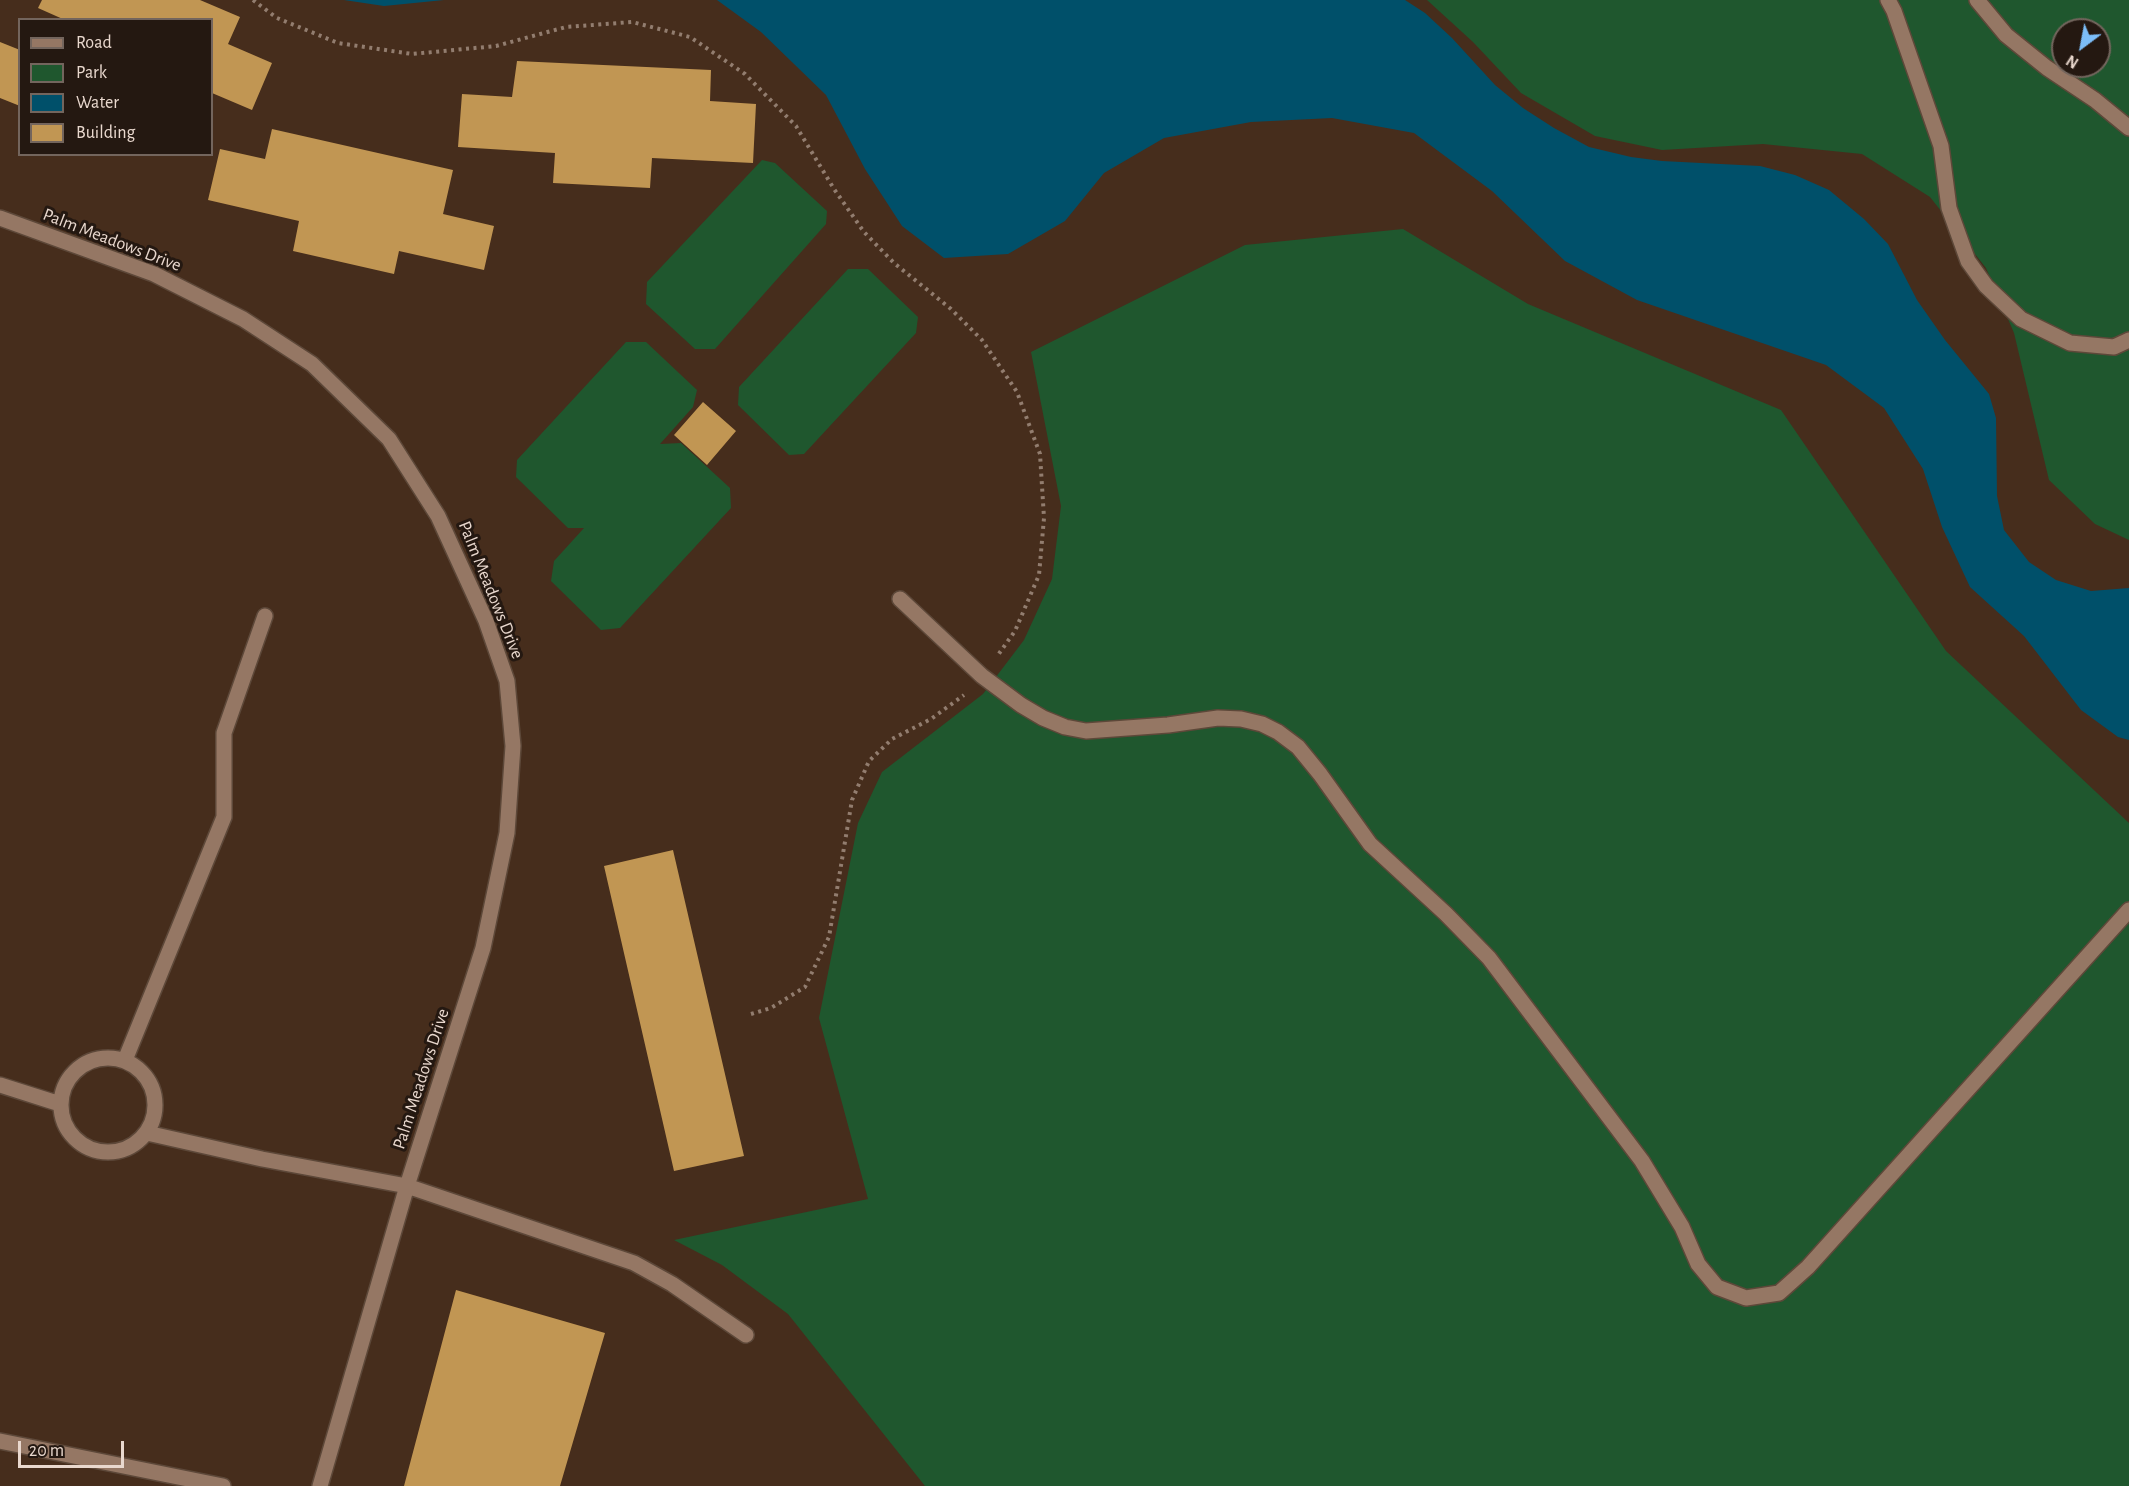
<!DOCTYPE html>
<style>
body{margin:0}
#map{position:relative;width:2129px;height:1486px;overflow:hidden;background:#462d1c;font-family:"Alegreya Sans",sans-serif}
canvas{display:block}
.legend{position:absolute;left:18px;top:18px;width:195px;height:138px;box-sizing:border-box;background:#241811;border:2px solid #73655d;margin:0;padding:8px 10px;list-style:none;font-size:18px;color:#e9d8ce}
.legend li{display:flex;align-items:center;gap:12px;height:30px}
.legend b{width:30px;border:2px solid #73655d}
.north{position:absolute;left:2051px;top:18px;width:60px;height:60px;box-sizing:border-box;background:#241811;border:2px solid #73655d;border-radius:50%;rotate:212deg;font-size:16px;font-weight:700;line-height:24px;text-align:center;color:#e9d8ce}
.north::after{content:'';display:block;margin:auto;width:21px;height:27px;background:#7cbef9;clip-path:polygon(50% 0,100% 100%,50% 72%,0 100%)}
.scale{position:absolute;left:18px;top:1441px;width:106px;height:27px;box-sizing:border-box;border:3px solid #e9d8ce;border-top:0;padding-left:8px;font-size:18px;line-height:21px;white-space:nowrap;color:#e9d8ce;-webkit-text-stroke:4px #241811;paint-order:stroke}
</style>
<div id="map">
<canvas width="2129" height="1486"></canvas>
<ul class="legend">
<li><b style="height:8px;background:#957764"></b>Road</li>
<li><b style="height:16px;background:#1f572e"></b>Park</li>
<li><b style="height:16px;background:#00506a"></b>Water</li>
<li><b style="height:16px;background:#c19653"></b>Building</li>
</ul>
<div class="north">N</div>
<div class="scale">20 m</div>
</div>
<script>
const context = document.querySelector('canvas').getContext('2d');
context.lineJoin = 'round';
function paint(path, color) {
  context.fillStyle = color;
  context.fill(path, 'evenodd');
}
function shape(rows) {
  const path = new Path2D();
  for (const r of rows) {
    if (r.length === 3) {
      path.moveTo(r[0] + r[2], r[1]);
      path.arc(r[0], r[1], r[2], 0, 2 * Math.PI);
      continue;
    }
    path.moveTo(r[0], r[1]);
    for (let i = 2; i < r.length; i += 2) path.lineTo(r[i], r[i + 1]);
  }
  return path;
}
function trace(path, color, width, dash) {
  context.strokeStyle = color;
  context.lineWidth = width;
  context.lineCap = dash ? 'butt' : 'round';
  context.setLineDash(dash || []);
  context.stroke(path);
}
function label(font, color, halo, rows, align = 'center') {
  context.font = font + ' "Alegreya Sans",sans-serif';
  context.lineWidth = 6;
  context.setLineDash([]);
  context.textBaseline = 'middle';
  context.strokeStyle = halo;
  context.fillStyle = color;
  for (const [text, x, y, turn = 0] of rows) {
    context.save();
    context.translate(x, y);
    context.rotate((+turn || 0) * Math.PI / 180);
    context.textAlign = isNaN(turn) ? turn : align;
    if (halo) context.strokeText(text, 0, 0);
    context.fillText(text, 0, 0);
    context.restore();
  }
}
const green = shape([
 [1427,0,2129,0,2129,540,2095,524,2049,480,2014,333,1986,268,1930,197,1862,154,1763,144,1662,150,1595,136,1521,93,1473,42],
 [2063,30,2099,30,2099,66,2063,66],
 [762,160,775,163,827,211,826,224,715,349,695,349,646,304,647,282],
 [1403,229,1528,304,1781,410,1946,651,2129,823,2129,1486,925,1486,788,1314,722,1265,674,1240,868,1199,819,1018,858,823,882,772,983,694,1024,640,1052,579,1061,506,1031,352,1245,245],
 [848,269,868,269,918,317,916,333,804,454,789,455,738,405,739,387],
 [626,342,646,342,697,390,693,407,660,444,681,443,730,488,731,508,620,628,601,630,551,581,554,561,584,528,568,528,516,477,517,460]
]);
const water = shape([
 [344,0,444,0,384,6],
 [717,0,1405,0,1425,13,1452,38,1495,85,1523,108,1554,128,1589,147,1631,157,1662,161,1760,166,1795,175,1829,190,1864,219,1888,244,1917,300,1945,340,1989,394,1996,418,1997,496,2004,530,2029,562,2056,580,2091,591,2129,588,2129,740,2118,737,2081,710,2024,636,1970,587,1942,527,1923,469,1884,408,1826,365,1637,300,1565,261,1492,191,1414,133,1332,118,1251,122,1164,138,1104,173,1065,221,1008,254,944,258,902,226,865,169,826,95,761,32]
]);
const building = shape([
 [42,0,200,0,240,17,228,44,272,63,252,110,212,93,212,20,65,20,38,8],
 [0,42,20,50,20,106,0,98],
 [517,61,711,70,710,101,756,104,753,163,652,158,650,188,553,183,555,153,458,147,462,94,512,97],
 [272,129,453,170,443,214,494,226,484,270,399,251,394,274,293,251,299,221,208,200,220,149,265,159],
 [703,402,736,431,707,465,674,435],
 [673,850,744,1156,674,1171,604,866],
 [456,1290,605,1333,560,1486,404,1486]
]);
const path = shape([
 [253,0,277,18,338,43,412,54,496,46,566,27,632,22,690,37,745,74,796,126,834,189,864,232,894,263,951,309,982,340,1017,392,1040,454,1044,518,1039,575,1015,631,998,655],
 [751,1014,771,1008,805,987,829,937,852,800,869,761,892,739,931,719,964,695]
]);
const minor = shape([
 [1888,0,1894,11,1941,146,1949,208,1968,261,1986,286,2021,319,2070,343,2114,347,2129,340],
 [1977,0,2006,35,2047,68,2095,100,2129,128],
 [0,218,154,274,243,319,312,364,389,439,438,516,486,621,507,681,513,746,507,833,483,948,407,1186,320,1486],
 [900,599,982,676,1021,705,1043,718,1065,727,1086,731,1168,725,1218,718,1241,719,1262,724,1278,732,1298,747,1320,774,1370,844,1446,914,1489,958,1642,1161,1682,1227,1698,1264,1717,1287,1746,1298,1779,1293,1808,1267,2129,910],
 [108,1105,47],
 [125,1060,224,817,224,733,265,616],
 [0,1085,60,1104],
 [147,1133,262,1159,407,1186,634,1263,672,1284,746,1335],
 [0,1441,223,1486]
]);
const streetNames = [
 ["Palm Meadows Drive",112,240,21],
 ["Palm Meadows Drive",491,590,68],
 ["Palm Meadows Drive",421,1079,-72]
];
paint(green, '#1f572e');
paint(water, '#00506a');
paint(building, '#c19653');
trace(minor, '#5d4839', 18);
trace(path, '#927d6f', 4, [3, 4.5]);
trace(minor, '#957764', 15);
label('18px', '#e9d8ce', '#241811', streetNames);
</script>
